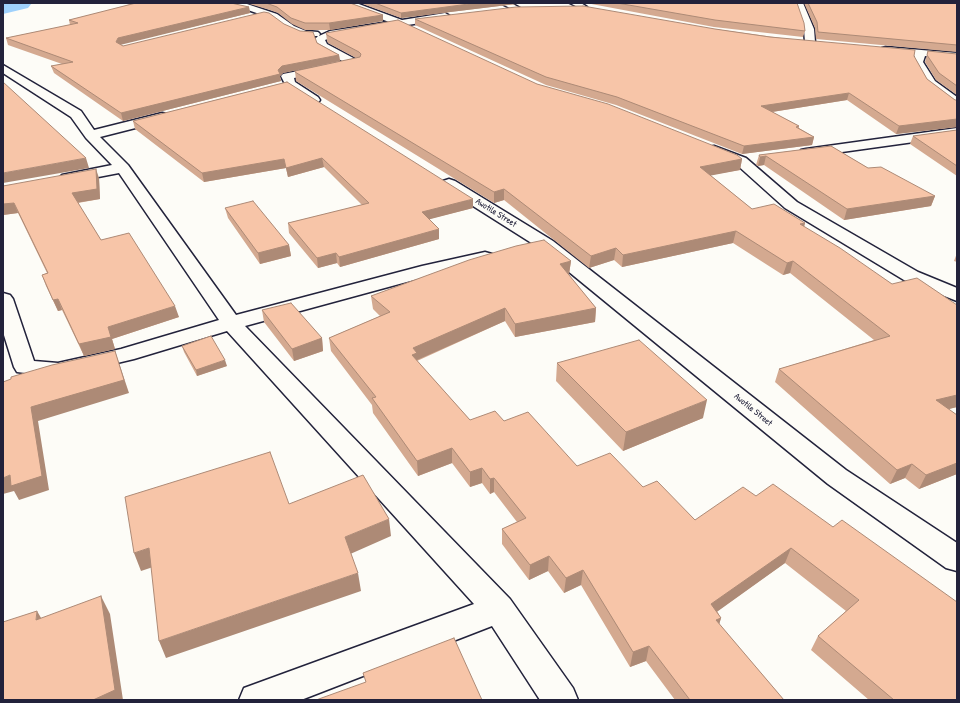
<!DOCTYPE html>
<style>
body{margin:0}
#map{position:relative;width:960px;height:703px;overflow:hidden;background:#fdfcf7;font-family:"Patrick Hand",sans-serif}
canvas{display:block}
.frame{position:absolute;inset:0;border:4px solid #22223b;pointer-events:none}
</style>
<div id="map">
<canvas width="960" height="703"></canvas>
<div class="frame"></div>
</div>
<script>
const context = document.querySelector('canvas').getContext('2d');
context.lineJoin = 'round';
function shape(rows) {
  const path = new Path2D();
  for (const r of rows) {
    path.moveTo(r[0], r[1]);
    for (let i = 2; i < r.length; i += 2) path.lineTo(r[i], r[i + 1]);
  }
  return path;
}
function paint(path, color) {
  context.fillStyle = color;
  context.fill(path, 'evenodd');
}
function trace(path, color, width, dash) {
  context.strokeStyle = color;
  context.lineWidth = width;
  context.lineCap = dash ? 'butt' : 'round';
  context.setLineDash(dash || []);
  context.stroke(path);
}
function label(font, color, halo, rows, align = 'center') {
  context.font = font + ' "Patrick Hand",sans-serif';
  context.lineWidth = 3;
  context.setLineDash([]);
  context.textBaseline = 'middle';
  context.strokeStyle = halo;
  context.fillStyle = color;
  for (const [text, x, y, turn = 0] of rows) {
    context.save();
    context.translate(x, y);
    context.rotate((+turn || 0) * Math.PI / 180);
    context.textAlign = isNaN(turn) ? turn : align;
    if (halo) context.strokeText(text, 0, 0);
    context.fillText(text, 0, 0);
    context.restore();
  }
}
const river = shape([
 [3,3,32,3,28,8,3,14,3,3]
]);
const minor = shape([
 [223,3,247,4,277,14,294,26,306,31,318,32,320,34,319,36,330,31,389,22,345,5,344,3,356,3,402,20,445,13,450,16,445,19,333,37,325,40,327,44,359,61,360,63,355,66,294,78,295,82,318,97,320,100,318,103,314,104,310,103,286,86,281,76,283,74,344,62,319,48,315,39,318,36,301,36,288,30,271,18,245,9,224,5,223,3],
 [500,3,511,3,520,8,516,11,500,3],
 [570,3,581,3,587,7,583,10,570,3],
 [795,3,803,3,814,29,815,42,814,44,810,45,805,42,804,29,795,3],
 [886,47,957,53,957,59,925,56,923,62,935,81,957,97,957,107,953,106,926,85,913,62,915,56,882,52,881,50,882,48,886,47],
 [3,65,81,111,94,130,162,113,167,114,168,117,167,120,100,137,128,165,236,315,422,266,485,252,492,254,494,258,492,262,425,277,245,326,510,599,573,688,578,700,540,700,492,626,301,700,239,700,244,688,474,604,227,331,134,359,58,377,17,372,14,367,3,332,3,293,10,295,13,299,34,361,58,363,121,349,219,320,119,173,67,183,62,181,59,178,62,175,112,165,86,138,71,117,3,73,3,65],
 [957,128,957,136,806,157,801,156,799,153,801,150,806,149,957,128],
 [714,146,746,158,797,202,918,272,957,288,957,301,904,280,785,208,736,164,709,153,707,150,709,147,714,146],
 [449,179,455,181,553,241,846,470,957,543,957,571,946,568,828,484,541,249,443,187,441,184,443,181,449,179]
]);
const wall = shape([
 [124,3,231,3,249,7,250,13,120,44,123,46,284,24,339,55,340,61,283,73,280,76,281,81,123,121,54,73,51,66,62,64,8,45,6,38,70,25,69,20,130,5],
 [246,3,350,3,383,15,383,21,330,30,305,30,292,24,278,13,270,10],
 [360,3,550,3,516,4,401,18],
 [586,3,797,3,805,31,803,37,714,27],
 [804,3,957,3,957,52,816,39,815,28],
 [415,19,715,29,914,56,927,79,955,100,957,100,957,127,896,134,847,100,772,112,799,126,799,128,814,137,812,145,742,154,616,105,546,85,415,25],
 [326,33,537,84,742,159,740,170,710,175,752,209,805,223,804,227,892,284,957,305,957,407,948,409,957,415,957,474,919,489,905,478,890,484,775,382,779,369,874,340,790,273,783,275,733,243,622,267,614,260,589,268,504,200,494,203,296,81,295,71,356,58,328,43,327,41],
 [928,51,957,54,957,95,936,80,925,62],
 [287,82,473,208,429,219,439,239,340,267,337,263,318,268,289,233,288,223,362,205,324,167,288,177,286,168,204,182,135,129,133,121],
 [957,130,957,176,910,144,913,136],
 [831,146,868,168,935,196,931,206,844,220,764,165,758,166,756,165,759,155],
 [99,178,100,199,78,203,101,240,179,317,112,339,115,349,84,356,62,310,58,311,46,286,42,275,47,273,18,213,3,215,3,186],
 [225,208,289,245,291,256,260,264,228,218],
 [957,253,957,262,954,261],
 [571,261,569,274,568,274,596,308,595,322,515,337,505,321,417,361,470,420,504,421,577,466,643,487,695,520,756,496,957,700,869,700,811,650,818,636,846,611,785,563,717,611,721,618,719,624,784,700,675,700,646,661,630,667,581,585,564,593,548,571,529,580,502,544,502,529,517,522,494,492,490,494,482,483,470,487,452,463,418,476,373,413,372,405,331,351,329,338,380,316,373,309,371,296],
 [262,310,322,338,323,351,294,361,264,322],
 [182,346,227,366,197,376,184,352],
 [557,363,703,418,623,451,556,381]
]);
const shadedWall = shape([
 [476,3,516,3,516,4,401,18,401,13],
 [249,7,250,13,120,45,116,42,118,38],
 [383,15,383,21,330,30,329,23],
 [339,55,340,61,283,73,280,76,281,81,123,121,121,113,278,70,282,66],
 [849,93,847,100,759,114,761,106],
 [957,119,957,127,896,134,899,126],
 [814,137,812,145,742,154,744,146],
 [766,156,764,165,758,166,760,157],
 [86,158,89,168,3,183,3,173],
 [322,158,324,167,288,177,286,168],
 [284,159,286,168,204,182,202,173],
 [742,159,740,170,698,178,700,167],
 [96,169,99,178,100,199,75,203,72,193],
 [504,189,504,200,494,203,494,192],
 [935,196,931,206,844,220,847,209],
 [473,199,473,208,423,221,422,212],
 [14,203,18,213,3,215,3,204],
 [805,223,802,234,800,224],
 [439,229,439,239,340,267,339,257],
 [736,231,733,243,622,267,623,255],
 [289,245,291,256,260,264,258,253],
 [616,248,614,260,589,268,591,256],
 [336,253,337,263,318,268,317,258],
 [571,261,569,274,560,277,560,264],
 [793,261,790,273,783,275,787,263],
 [58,299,62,310,58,311,53,300],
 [175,306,179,317,112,339,115,349,84,356,79,344,108,327],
 [505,308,505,321,417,360,418,367,412,355,413,348],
 [596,308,595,322,515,337,515,324],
 [322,338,323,351,294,361,292,349],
 [115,351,129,393,38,421,49,490,19,500,14,491,3,494,3,478,10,475,31,407],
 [225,360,227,366,197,376,196,370],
 [957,395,957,407,930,414,936,400],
 [707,400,703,418,623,451,626,432],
 [452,448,452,463,418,476,417,461],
 [957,463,957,474,919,489,926,475],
 [912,464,905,478,890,484,897,470],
 [482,468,482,483,470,487,470,472],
 [494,478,494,492,490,494,490,479],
 [389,519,391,536,348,555,345,537],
 [149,548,156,566,141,571,134,553],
 [791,548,785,563,707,619,711,604],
 [549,556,548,571,529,580,530,565],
 [583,570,581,585,564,593,566,578],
 [358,573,361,591,166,658,159,641],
 [101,596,110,614,123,700,93,700],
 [37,611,47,628,36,620],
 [721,618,717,632,716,620],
 [649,646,646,661,630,667,633,652]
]);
const building = shape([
 [136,3,231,3,249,7,118,38,116,42,123,46,264,12,269,13,284,24,300,31,313,32,317,43,339,55,282,66,278,70,280,74,121,113,51,66,73,62,6,38,78,23,69,20,136,3],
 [266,3,350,3,383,15,329,23,305,23,291,18,277,7,266,3],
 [375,3,476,3,401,13,375,3],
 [617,3,797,3,804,23,805,31,715,20,617,3],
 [808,3,957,3,957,45,818,32,817,22,808,3],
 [583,6,715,29,770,37,915,50,914,56,927,79,955,100,957,100,957,119,899,126,849,93,761,106,799,126,796,127,814,137,744,146,617,97,546,77,415,19,516,7,583,6],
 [398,20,537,84,608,104,737,155,742,159,700,167,752,209,774,204,805,223,800,224,840,248,892,284,917,278,957,305,957,395,936,400,957,415,957,463,926,475,912,464,897,470,779,369,890,336,793,261,787,263,736,231,623,255,616,248,591,256,504,189,494,192,295,72,295,71,360,57,361,54,359,52,327,35,326,33,398,20],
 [928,51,957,54,957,86,939,73,927,55,928,51],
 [3,82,86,158,3,173,3,82],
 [287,82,473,199,422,212,439,229,339,257,336,253,317,258,288,223,369,203,322,158,286,168,284,159,202,173,133,121,287,82],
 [957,130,957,166,913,136,957,130],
 [831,146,868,168,881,167,935,196,847,209,766,156,760,157,759,155,831,146],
 [96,169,97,189,72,193,101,240,129,233,175,306,108,327,111,337,79,344,58,299,53,300,42,275,48,273,14,203,3,204,3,186,96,169],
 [253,201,289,245,258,253,225,208,253,201],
 [544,240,571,261,560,264,596,308,515,324,505,308,413,348,417,353,412,355,470,420,495,411,504,421,528,412,577,466,610,453,643,487,657,481,695,520,743,487,756,496,773,484,833,527,842,520,957,602,957,700,894,700,818,636,859,600,791,548,711,604,721,618,716,620,784,700,690,700,649,646,633,652,583,570,566,578,549,556,530,565,502,529,526,518,494,478,490,479,482,468,470,472,452,448,417,461,372,398,376,397,329,338,390,312,371,296,469,260,516,246,544,240],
 [291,303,322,338,292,349,262,310,291,303],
 [211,336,225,360,196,370,182,346,211,336],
 [639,340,707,400,626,432,557,363,639,340],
 [115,351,124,380,31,407,42,476,11,486,10,475,3,478,3,382,11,379,11,377,52,365,115,351],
 [270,452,289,504,363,475,389,519,345,537,358,573,159,641,149,548,134,553,125,497,270,452],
 [101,596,115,690,93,700,3,700,3,622,37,611,36,620,101,596],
 [454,638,482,700,316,700,366,682,363,673,454,638]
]);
const farStreetnames = [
 ["Awotile Street",496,213,32],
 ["Awotile Street",753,410,39]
];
paint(river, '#9fd1fc');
trace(minor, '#22223b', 3);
paint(minor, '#fdfcf7');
paint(wall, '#d4a990');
paint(shadedWall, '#ad8a76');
paint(building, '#f7c5a8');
trace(building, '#ad8a76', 1);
label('9px', '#22223b', '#fdfcf7', farStreetnames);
</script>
